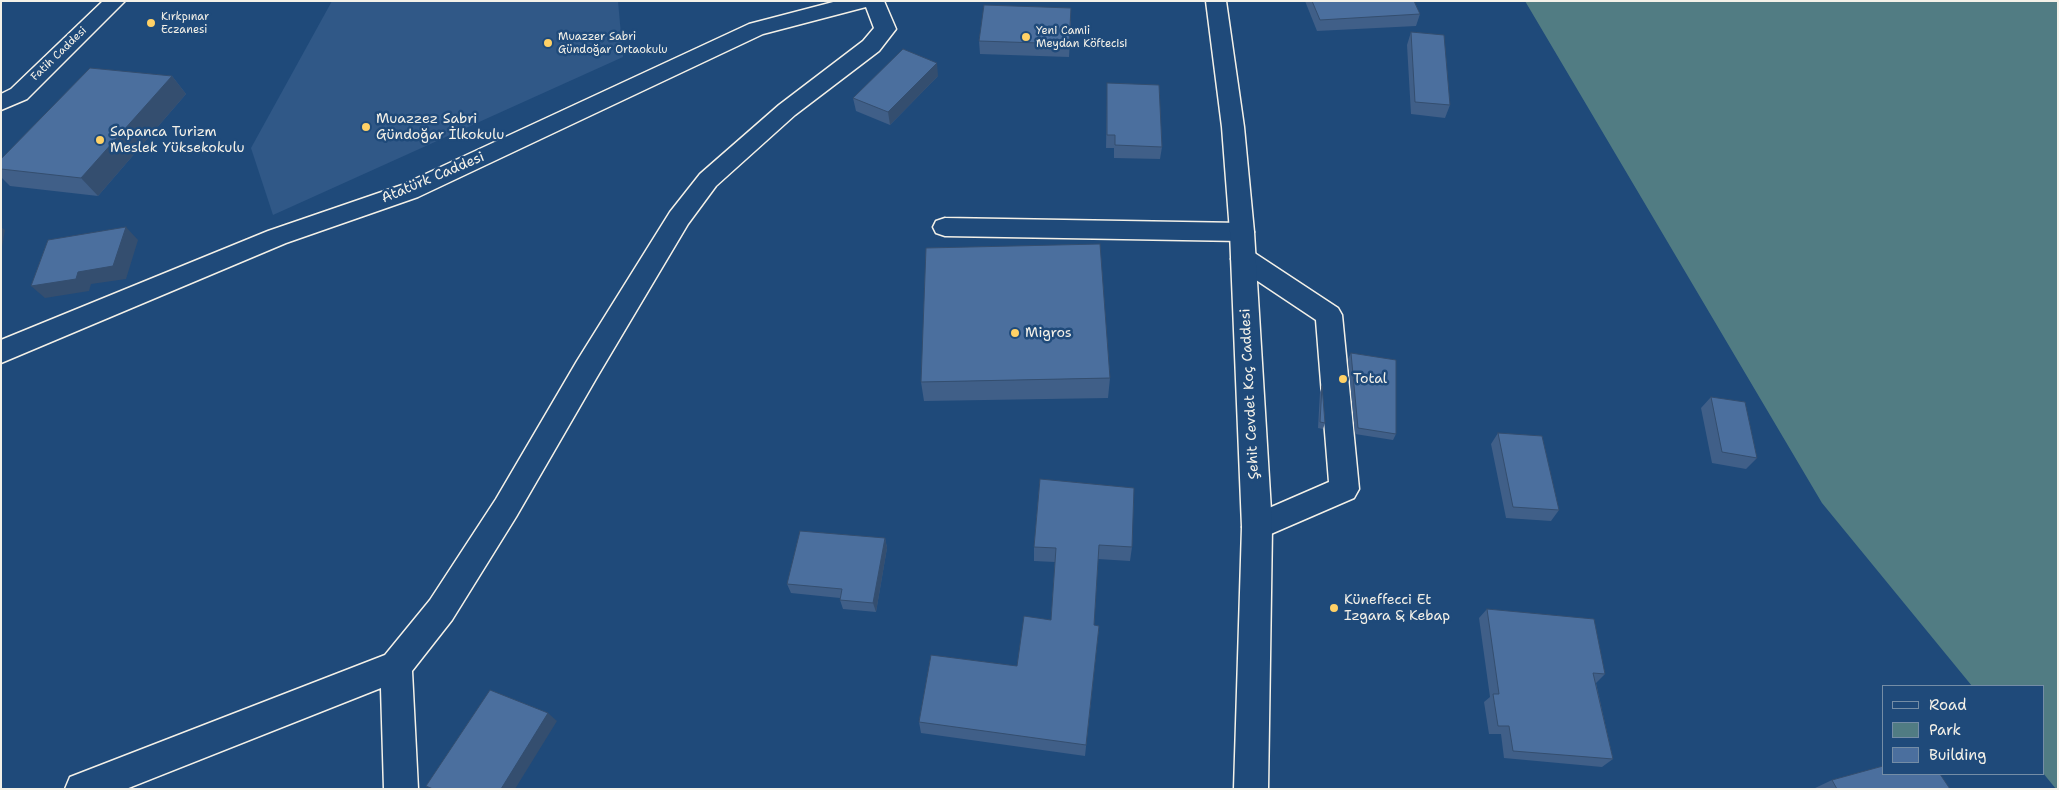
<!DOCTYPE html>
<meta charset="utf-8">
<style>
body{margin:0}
#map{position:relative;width:2059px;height:790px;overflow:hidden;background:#1f4a7a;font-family:"Shantell Sans",sans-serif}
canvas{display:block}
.frame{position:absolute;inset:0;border:2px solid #f4f1e8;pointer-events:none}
.legend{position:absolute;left:1882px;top:685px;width:162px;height:90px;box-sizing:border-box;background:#1f4a7a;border:1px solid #748da6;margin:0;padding:6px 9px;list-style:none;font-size:15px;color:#f4f1e8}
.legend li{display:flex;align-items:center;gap:10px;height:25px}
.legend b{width:25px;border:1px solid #748da6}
</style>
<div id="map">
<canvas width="2059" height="790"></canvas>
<div class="frame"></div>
<ul class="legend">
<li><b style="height:6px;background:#1f4a7a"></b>Road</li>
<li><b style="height:14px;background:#517c83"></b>Park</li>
<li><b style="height:14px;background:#4b6f9e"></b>Building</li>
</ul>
</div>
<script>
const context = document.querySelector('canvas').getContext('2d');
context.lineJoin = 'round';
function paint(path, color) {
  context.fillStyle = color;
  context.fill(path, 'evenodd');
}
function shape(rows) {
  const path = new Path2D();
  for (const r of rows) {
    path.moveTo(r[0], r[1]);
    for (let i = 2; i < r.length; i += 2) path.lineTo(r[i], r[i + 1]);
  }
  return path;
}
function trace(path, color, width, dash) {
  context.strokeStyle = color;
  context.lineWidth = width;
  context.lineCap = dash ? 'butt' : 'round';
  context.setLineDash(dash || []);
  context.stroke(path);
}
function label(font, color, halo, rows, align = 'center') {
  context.font = font + ' "Shantell Sans",sans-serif';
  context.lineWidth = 5;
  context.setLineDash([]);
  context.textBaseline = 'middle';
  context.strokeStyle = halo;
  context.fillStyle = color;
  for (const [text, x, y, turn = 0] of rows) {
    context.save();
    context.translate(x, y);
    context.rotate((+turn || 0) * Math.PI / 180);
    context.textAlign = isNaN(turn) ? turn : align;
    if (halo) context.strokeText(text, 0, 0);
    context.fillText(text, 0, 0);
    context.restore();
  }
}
const built = shape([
 [332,1,618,1,623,57,273,215,251,148]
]);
const green = shape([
 [1525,1,2058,1,2058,789,2056,789,2043,773,2043,686,1972,686,1822,503]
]);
const minor = shape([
 [103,1,125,1,27,99,1,110,1,94,11,89,103,1],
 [837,1,884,1,896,29,879,51,795,115,716,186,688,224,597,377,516,517,452,620,412,671,418,789,384,789,381,688,126,789,65,789,70,777,385,655,430,600,496,499,577,361,670,212,700,174,779,105,863,41,874,28,866,7,763,34,418,197,286,243,1,363,1,340,268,231,402,185,749,24,837,1],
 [945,218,1242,223,1251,226,1254,232,1251,238,1242,241,945,236,936,233,933,227,936,221,945,218],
 [1244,250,1253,252,1338,308,1342,315,1359,489,1354,498,1257,540,1246,536,1242,527,1246,518,1329,482,1316,320,1235,266,1231,259,1235,252,1244,250]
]);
const major = shape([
 [1206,1,1226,1,1244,127,1254,232,1272,527,1268,789,1234,789,1242,527,1230,232,1222,127,1206,1]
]);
const wall = shape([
 [1305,1,1414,1,1420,14,1416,26,1317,31],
 [1071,21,1069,57,980,54,979,41],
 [1411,32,1450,105,1445,118,1411,114,1407,45],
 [172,76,186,94,98,196,10,186,1,177,1,159],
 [938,76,890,125,856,111,853,98],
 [1107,83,1162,147,1160,159,1114,158,1114,148,1106,148,1107,96],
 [1351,353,1396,434,1393,440,1355,434,1348,359],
 [1110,378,1108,398,924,401,921,382],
 [1322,386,1325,423,1323,429,1318,428,1320,392],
 [1711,397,1757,458,1746,469,1712,463,1701,408],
 [1498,433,1559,510,1551,521,1506,518,1491,444],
 [1040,479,1132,547,1130,561,1098,559,1094,625,1099,626,1085,756,921,733,919,722,1017,666,1051,620,1055,562,1034,561,1034,547],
 [885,538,887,548,876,612,843,609,840,600,840,598,791,593,787,584],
 [1487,609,1605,674,1596,683,1613,759,1602,767,1504,758,1501,734,1489,734,1484,702,1490,697,1479,618],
 [1832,780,1950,789,1813,789]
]);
const shadedWall = shape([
 [937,63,938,76,890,125,888,112],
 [172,76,186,94,98,196,81,178],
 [1,227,5,230,1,253],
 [126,227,138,240,126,279,91,284,89,291,45,298,31,286,78,272],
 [885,538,887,548,876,612,873,603],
 [548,713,557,721,515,789,501,789]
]);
const building = shape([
 [1312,1,1414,1,1420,14,1320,20,1312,1],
 [984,5,1071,8,1069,44,979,41,984,5],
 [1411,32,1444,35,1450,105,1415,102,1411,32],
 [903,49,937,63,888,112,853,98,903,49],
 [90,68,172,76,81,178,1,169,1,159,90,68],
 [1107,83,1159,85,1162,147,1115,145,1115,135,1107,135,1107,83],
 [126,227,113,266,78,272,76,279,31,286,48,240,126,227],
 [1100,244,1110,378,921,382,926,248,1100,244],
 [1351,353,1396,360,1396,434,1358,428,1351,353],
 [1322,386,1325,423,1320,422,1322,386],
 [1711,397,1745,402,1757,458,1722,452,1711,397],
 [1498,433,1542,436,1559,510,1513,507,1498,433],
 [1040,479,1134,488,1132,547,1099,545,1094,625,1099,626,1086,745,919,722,931,655,1017,666,1024,616,1051,620,1056,548,1034,547,1040,479],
 [800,531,885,538,873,603,840,600,842,589,787,584,800,531],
 [1487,609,1594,619,1605,674,1593,673,1613,759,1513,751,1509,726,1498,726,1493,694,1499,694,1487,609],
 [490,690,548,713,501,789,433,789,426,786,490,690],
 [1883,766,1883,774,1940,774,1950,789,1837,789,1832,780,1883,766]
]);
const markers = [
 [151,23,5,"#ffd166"],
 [1026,37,5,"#ffd166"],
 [548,43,5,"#ffd166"],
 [366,127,5,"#ffd166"],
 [100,140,5,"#ffd166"],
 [1015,333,5,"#ffd166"],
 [1343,379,5,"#ffd166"],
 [1334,608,5,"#ffd166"]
];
const farPoinames = [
 ["Kırkpınar",161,17],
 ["Eczanesi",161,30],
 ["Yeni Camii",1036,31],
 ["Meydan Köftecisi",1036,44],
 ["Muazzer Sabri",558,37],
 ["Gündoğar Ortaokulu",558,50]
];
const farStreetnames = [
 ["Fatih Caddesi",59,54,-44]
];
const poiNames = [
 ["Muazzez Sabri",376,119],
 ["Gündoğar İlkokulu",376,135],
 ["Sapanca Turizm",110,132],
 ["Meslek Yüksekokulu",110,148],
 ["Migros",1025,333],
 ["Total",1353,379],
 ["Küneffecci Et",1344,600],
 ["Izgara & Kebap",1344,616]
];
const streetNames = [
 ["Atatürk Caddesi",433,178,-23],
 ["Şehit Cevdet Koç Caddesi",1250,394,-93]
];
paint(built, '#305887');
paint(green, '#517c83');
trace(minor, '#f4f1e8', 3);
trace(major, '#f4f1e8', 3);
paint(minor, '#1f4a7a');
paint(major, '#1f4a7a');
paint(wall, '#405f88');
paint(shadedWall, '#344e6f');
paint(building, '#4b6f9e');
trace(building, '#344e6f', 1);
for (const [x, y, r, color] of markers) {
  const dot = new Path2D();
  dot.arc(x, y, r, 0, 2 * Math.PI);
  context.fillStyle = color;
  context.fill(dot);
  trace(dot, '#1f4a7a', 2);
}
label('11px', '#f4f1e8', '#1f4a7a', farPoinames, 'left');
label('11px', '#f4f1e8', '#1f4a7a', farStreetnames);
label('14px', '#f4f1e8', '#1f4a7a', poiNames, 'left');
label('14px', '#f4f1e8', '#1f4a7a', streetNames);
</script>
